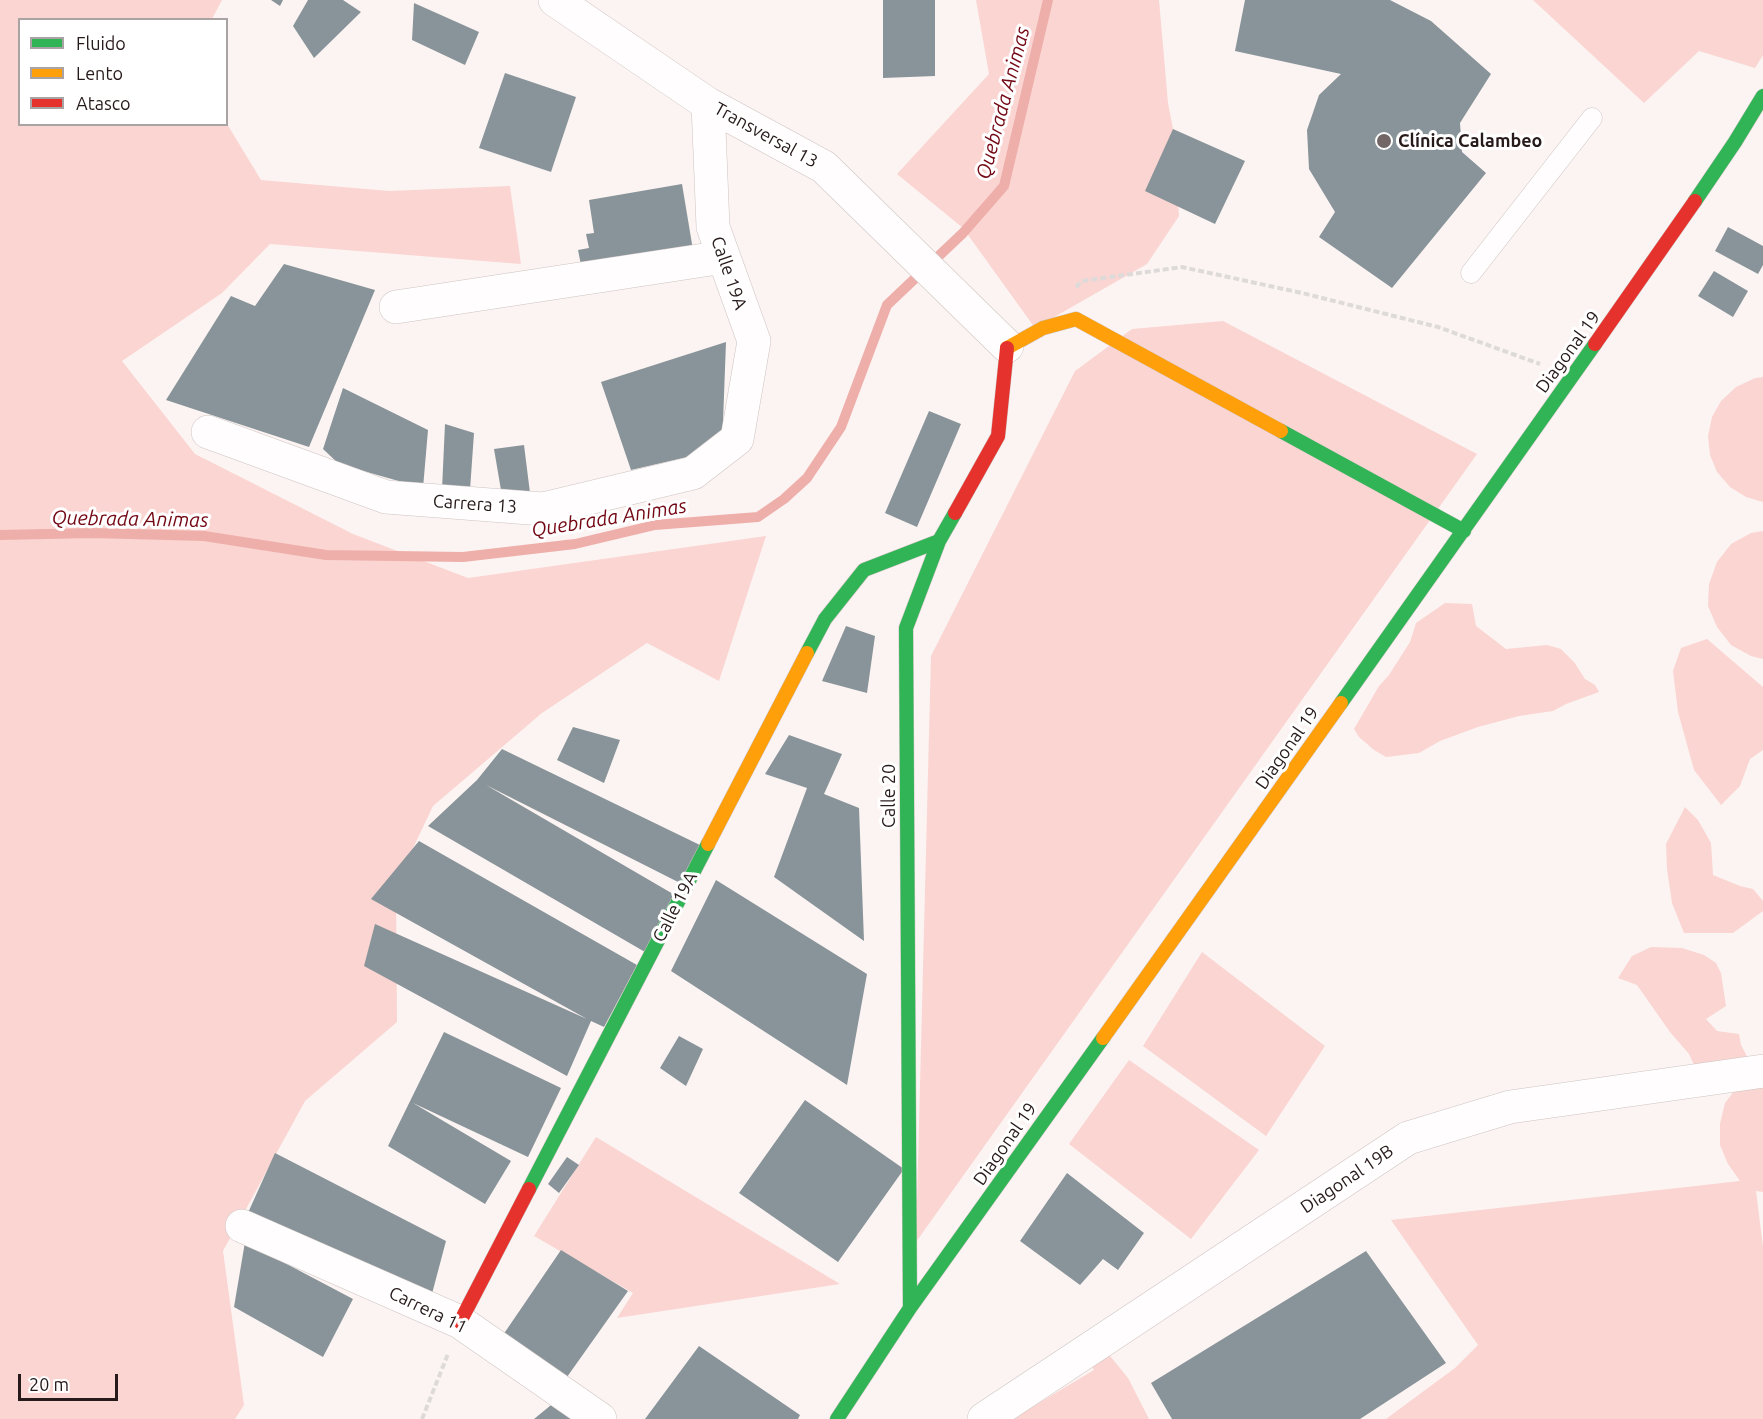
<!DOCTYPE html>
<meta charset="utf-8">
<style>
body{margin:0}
#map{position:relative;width:1763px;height:1419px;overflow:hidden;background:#fcf4f2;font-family:Ubuntu,sans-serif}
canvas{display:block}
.legend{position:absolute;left:18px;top:18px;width:210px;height:108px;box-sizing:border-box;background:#fff;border:2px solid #a9a3a3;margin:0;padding:8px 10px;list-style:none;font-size:18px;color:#271a1a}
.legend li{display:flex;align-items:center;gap:12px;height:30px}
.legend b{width:30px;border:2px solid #a9a3a3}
.scale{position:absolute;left:18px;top:1374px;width:100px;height:27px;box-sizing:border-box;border:3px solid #271a1a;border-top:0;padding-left:8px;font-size:18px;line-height:21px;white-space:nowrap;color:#271a1a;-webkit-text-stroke:4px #fff;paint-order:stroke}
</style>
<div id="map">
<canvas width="1763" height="1419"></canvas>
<ul class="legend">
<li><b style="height:8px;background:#30b455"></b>Fluido</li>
<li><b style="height:8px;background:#ff9f0a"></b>Lento</li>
<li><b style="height:8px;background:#e5322d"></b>Atasco</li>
</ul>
<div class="scale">20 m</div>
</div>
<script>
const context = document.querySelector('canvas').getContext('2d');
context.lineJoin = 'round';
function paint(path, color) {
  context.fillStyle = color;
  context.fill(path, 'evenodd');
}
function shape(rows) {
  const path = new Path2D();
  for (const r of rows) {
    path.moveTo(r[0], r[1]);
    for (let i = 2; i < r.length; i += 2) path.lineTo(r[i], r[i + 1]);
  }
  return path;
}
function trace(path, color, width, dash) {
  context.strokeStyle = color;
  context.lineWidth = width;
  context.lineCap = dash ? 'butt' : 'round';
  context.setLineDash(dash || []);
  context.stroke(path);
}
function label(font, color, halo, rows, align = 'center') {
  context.font = font + ' Ubuntu,sans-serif';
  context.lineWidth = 6;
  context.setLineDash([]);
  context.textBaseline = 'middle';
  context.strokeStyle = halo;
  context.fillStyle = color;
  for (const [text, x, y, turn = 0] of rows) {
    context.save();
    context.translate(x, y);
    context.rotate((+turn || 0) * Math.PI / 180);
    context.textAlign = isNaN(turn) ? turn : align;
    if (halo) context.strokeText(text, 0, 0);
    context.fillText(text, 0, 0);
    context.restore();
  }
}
const green = shape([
 [0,0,222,0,212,19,20,20,20,124,227,124,261,180,389,191,510,186,521,264,270,244,222,293,122,361,195,454,353,534,468,578,766,536,719,681,647,643,542,713,433,806,396,884,397,1022,305,1101,223,1251,244,1405,235,1419,0,1419],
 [976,0,1159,0,1168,103,1173,129,1179,216,1147,264,1035,328,963,228,897,174,989,74],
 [1533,0,1763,0,1763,55,1755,68,1699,51,1644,103],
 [1223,321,1477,454,916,1242,931,656,1075,371,1132,329],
 [1763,377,1763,502,1746,497,1730,487,1717,472,1710,455,1708,436,1712,417,1721,401,1736,387,1755,378],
 [1763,531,1763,659,1751,656,1731,645,1717,627,1708,606,1709,584,1717,562,1731,544,1751,533],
 [1445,603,1472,604,1476,626,1506,649,1547,645,1561,649,1574,662,1585,679,1595,685,1599,692,1566,704,1553,711,1519,716,1478,727,1440,741,1419,753,1386,757,1374,750,1359,737,1354,729,1379,686,1389,675,1410,642,1416,623],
 [1707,639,1763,687,1763,750,1750,759,1740,786,1721,805,1694,770,1678,712,1673,671,1681,648],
 [1685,807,1698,820,1711,843,1713,875,1740,886,1753,889,1763,901,1763,911,1733,933,1684,933,1672,903,1667,869,1666,844],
 [1651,947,1682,948,1704,955,1716,963,1721,973,1726,1006,1706,1019,1717,1031,1739,1034,1741,1045,1751,1064,1701,1080,1689,1054,1670,1032,1637,985,1618,978,1632,956],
 [1202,952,1325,1046,1266,1136,1143,1046],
 [1129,1060,1259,1150,1191,1239,1069,1144],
 [1763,1071,1763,1192,1756,1191,1763,1247,1763,1419,1386,1419,1455,1368,1478,1345,1391,1220,1740,1181,1728,1164,1720,1145,1720,1124,1725,1103,1738,1086],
 [596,1137,840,1284,617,1318,633,1293,534,1236],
 [1089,1330,1128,1378,1149,1419,1012,1419,1094,1370,1077,1344]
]);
const stream = shape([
 [0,535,93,533,204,536,326,555,463,557,575,544,655,525,758,517,784,499,807,478,841,427,887,305,963,233,1004,186,1048,0]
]);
const building = shape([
 [271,0,283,0,280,6],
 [308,0,343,0,361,12,314,58,293,26],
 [883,0,935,0,935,76,883,78],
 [1245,0,1390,0,1431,21,1491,74,1460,123,1462,152,1486,173,1392,288,1319,237,1335,212,1309,169,1307,130,1319,95,1341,74,1235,51],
 [414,3,479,32,465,65,412,40],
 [505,73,576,97,551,172,479,148],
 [1173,129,1245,161,1215,224,1145,191],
 [682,184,694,256,583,275,578,250,589,248,586,234,594,233,589,200],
 [1728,227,1763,246,1763,265,1758,274,1715,251],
 [284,264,375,290,309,447,166,400,231,296,255,306],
 [1714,271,1748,291,1733,317,1698,296],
 [726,342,722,449,631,470,601,382],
 [343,388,428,430,423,488,339,464,323,449],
 [929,411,961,424,917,527,885,513],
 [445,424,474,433,470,490,442,489],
 [524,445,530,493,502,496,494,449],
 [846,626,875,636,867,693,822,681],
 [573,727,620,740,604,783,557,760],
 [789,735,842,754,824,794,859,808,864,941,774,877,807,788,765,774],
 [502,749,702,846,684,885,486,785,680,898,645,952,428,826,477,780],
 [419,841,637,965,604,1027,591,1021,567,1076,364,966,375,924,587,1019,371,899],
 [716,880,867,974,847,1085,671,971],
 [444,1032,561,1088,528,1157,413,1103,511,1161,485,1204,388,1146],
 [679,1036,703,1049,686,1086,660,1068],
 [805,1100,904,1169,838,1262,739,1193],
 [275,1153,446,1241,429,1305,247,1215],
 [567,1157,579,1165,559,1193,548,1184],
 [1067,1173,1144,1233,1118,1270,1103,1259,1080,1285,1020,1241],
 [245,1242,353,1299,323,1357,234,1307],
 [561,1250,628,1291,567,1377,503,1335],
 [1366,1251,1446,1363,1360,1419,1172,1419,1151,1383],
 [699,1346,800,1415,798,1419,645,1419],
 [556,1401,579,1419,534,1419]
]);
const path = shape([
 [1076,287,1082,281,1182,267,1302,293,1438,327,1540,364],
 [422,1419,448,1354]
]);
const lane = shape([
 [1471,273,1592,118]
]);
const street = shape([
 [555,0,708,104,824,167,1007,346],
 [396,307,724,257],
 [208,432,386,497,543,509,693,473,737,439,754,341,713,227,708,104],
 [242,1226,460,1322,600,1419],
 [984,1419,1408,1138,1510,1107,1763,1071]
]);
const fast = shape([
 [1695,201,1735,142,1763,96],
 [1281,431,1464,531],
 [807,653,825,619,864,570,939,541],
 [1341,703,1595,344],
 [529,1189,708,844],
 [910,1308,906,628,939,541,955,513],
 [837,1419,910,1308,1103,1038]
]);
const slow = shape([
 [1007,348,1043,328,1076,319,1281,431],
 [708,844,807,653],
 [1103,1038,1341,703]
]);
const jam = shape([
 [1595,344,1695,201],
 [955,513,998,436,1007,348],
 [460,1322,529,1189]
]);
const markers = [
 [1384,141,8,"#726666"]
];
const streetNames = [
 ["Transversal 13",766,135,29],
 ["Calle 19A",729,273,71],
 ["Diagonal 19",1568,352,-54],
 ["Carrera 13",475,504,4],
 ["Diagonal 19",1287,748,-55],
 ["Calle 20",889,796,-90],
 ["Calle 19A",675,907,-63],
 ["Diagonal 19",1005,1144,-55],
 ["Diagonal 19B",1347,1179,-34],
 ["Carrera 11",428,1310,26]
];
const poiNames = [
 ["Clínica Calambeo",1398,141]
];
const waterNames = [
 ["Quebrada Animas",1003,103,-75],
 ["Quebrada Animas",609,518,-9],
 ["Quebrada Animas",130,519,1]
];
paint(green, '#fad5d2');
trace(stream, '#eeaeaa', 10);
paint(building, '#889499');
trace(lane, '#cdc4c2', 21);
trace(street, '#cdc4c2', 34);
trace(fast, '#cdc4c2', 15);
trace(slow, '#cdc4c2', 15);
trace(jam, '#cdc4c2', 15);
trace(path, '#dddad9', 4, [6, 3]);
trace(lane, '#fffdfd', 20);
trace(street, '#fffdfd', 33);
trace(fast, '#30b455', 14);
trace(slow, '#ff9f0a', 14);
trace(jam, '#e5322d', 14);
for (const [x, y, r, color] of markers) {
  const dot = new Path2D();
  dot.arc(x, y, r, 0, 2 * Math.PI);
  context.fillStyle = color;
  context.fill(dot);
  trace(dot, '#fff', 2);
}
label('18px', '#271a1a', '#fff', streetNames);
label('bold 18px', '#271a1a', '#fff', poiNames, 'left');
label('italic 20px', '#730714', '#fff', waterNames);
</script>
